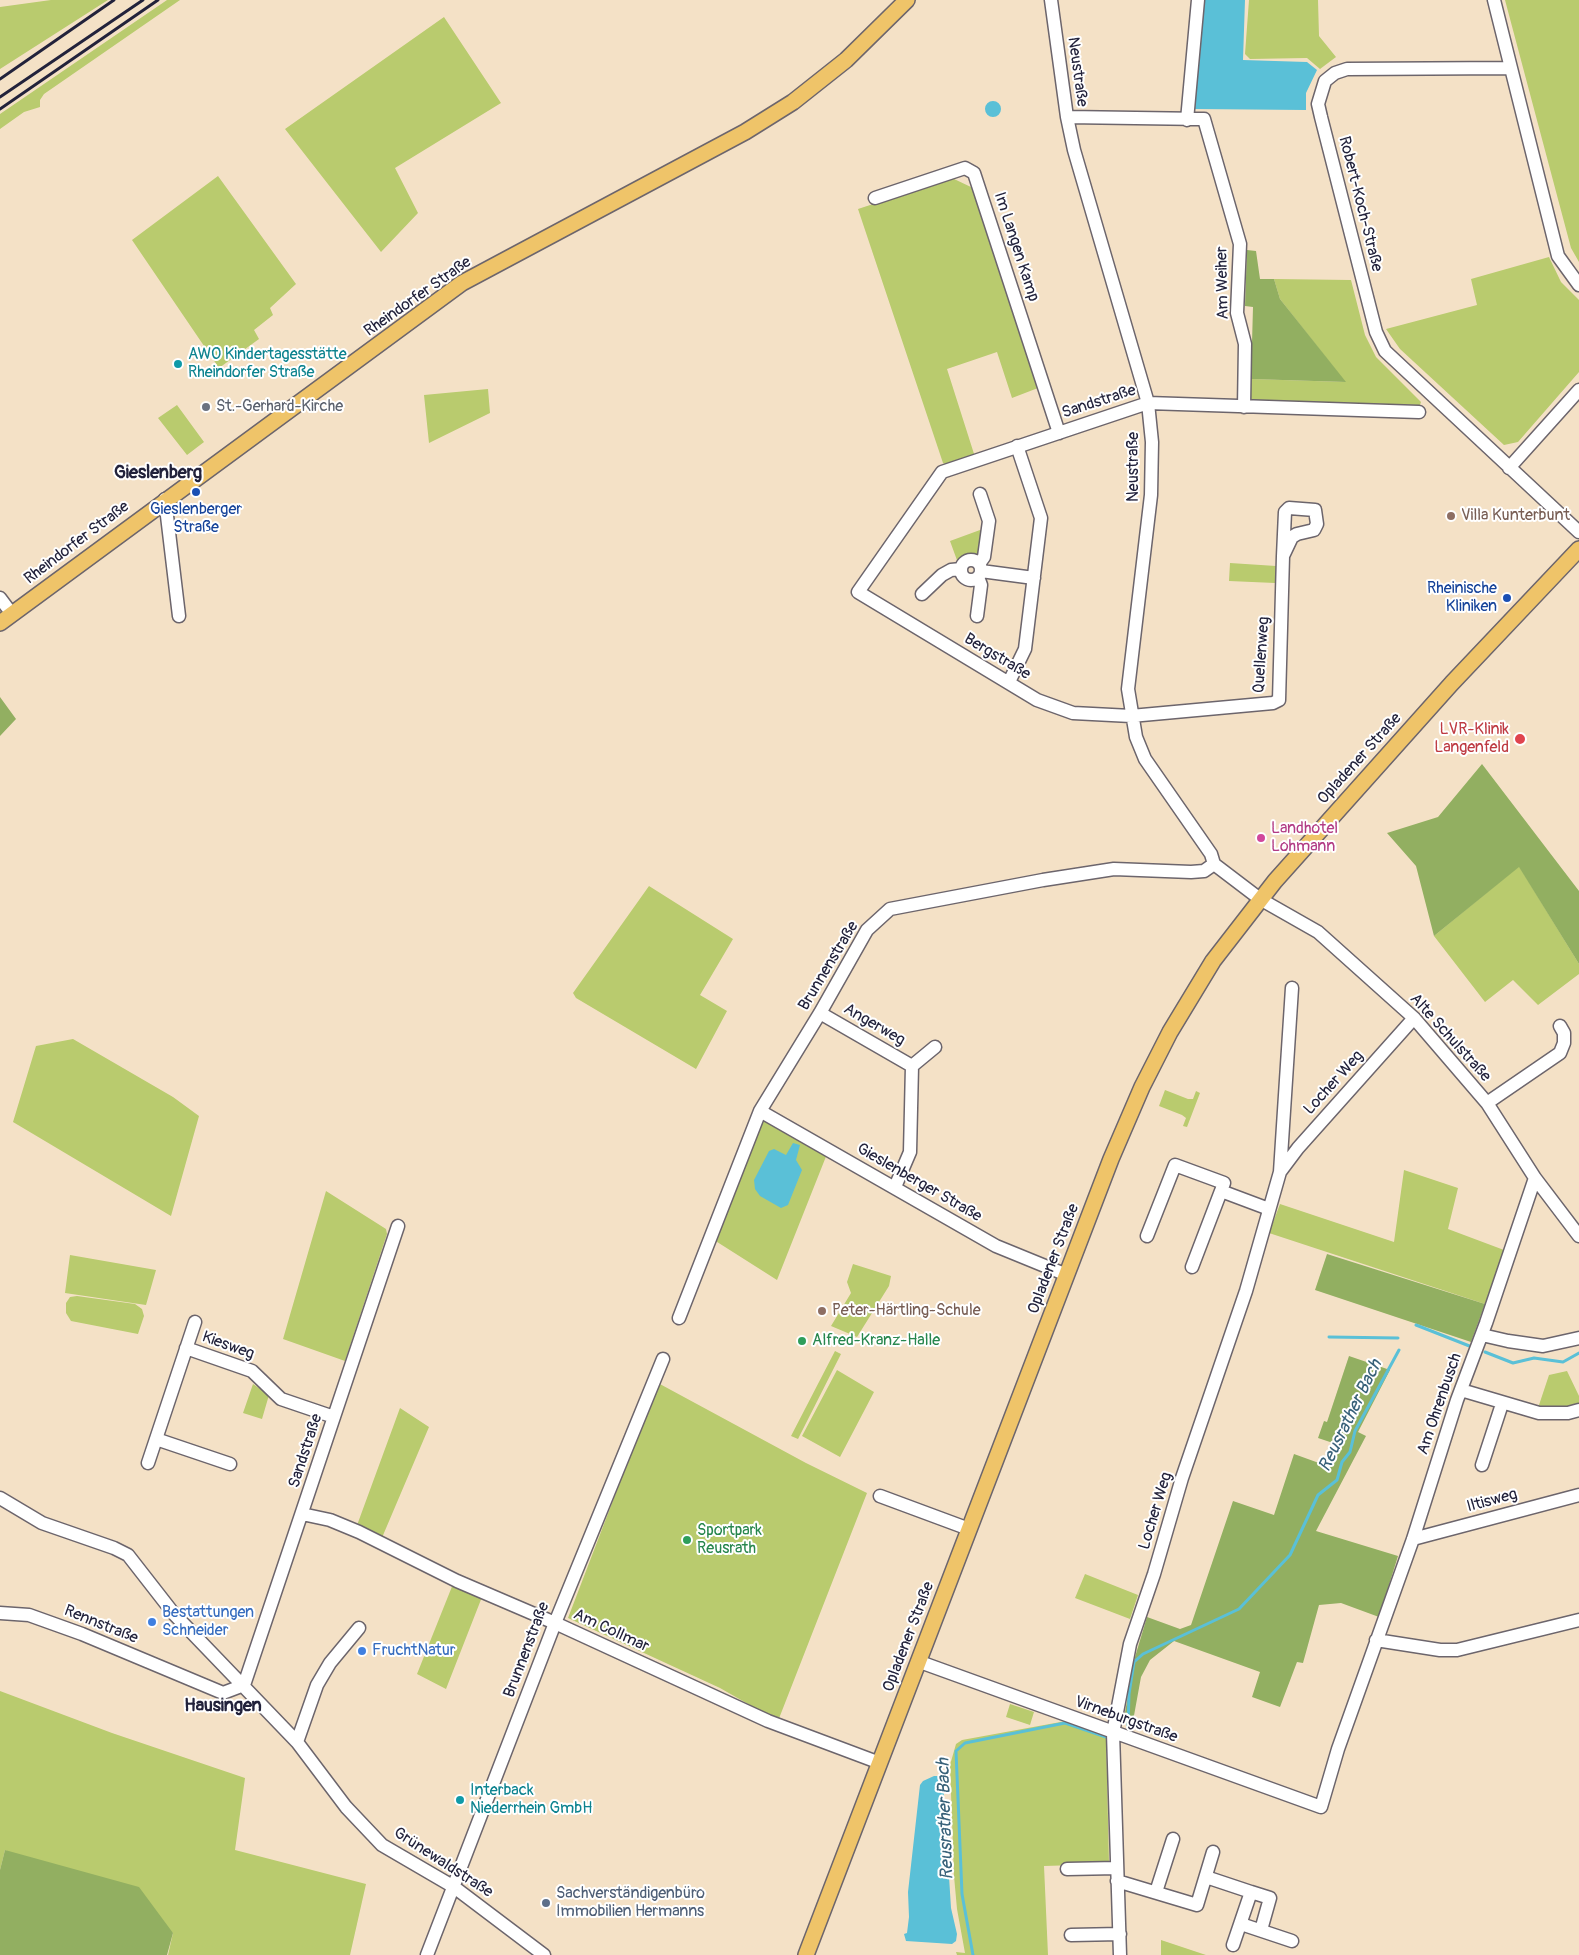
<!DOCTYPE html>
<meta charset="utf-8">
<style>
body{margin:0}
canvas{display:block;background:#f4e1c6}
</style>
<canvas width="1579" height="1955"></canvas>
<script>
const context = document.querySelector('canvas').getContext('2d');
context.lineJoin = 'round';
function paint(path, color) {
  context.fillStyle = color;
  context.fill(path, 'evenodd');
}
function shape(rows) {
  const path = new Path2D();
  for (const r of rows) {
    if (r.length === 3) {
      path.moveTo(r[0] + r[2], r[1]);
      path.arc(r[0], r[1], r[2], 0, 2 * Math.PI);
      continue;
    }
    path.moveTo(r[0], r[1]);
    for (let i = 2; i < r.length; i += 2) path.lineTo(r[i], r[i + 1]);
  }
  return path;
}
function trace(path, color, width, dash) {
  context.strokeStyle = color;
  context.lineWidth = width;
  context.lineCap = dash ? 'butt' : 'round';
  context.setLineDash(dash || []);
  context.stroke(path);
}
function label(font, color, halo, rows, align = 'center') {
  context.font = font + ' Pangolin,sans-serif';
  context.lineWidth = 4;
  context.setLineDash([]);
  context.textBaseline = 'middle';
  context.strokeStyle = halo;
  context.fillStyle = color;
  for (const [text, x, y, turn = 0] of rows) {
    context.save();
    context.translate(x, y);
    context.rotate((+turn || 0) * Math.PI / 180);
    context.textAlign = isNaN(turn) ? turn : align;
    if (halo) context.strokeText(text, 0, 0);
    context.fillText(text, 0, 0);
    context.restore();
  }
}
const green = shape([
 [51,0,108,0,0,69,0,7],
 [167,0,180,0,44,94,40,100,40,107,24,112,0,129,0,114],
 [1249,0,1318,0,1319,36,1336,57,1320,69,1307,58,1250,59,1245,54],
 [1505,0,1579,0,1579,262,1571,248],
 [444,17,501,103,395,168,418,213,381,252,285,129],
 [218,176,296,284,270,308,273,315,254,330,259,339,219,368,132,240],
 [952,178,973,188,1038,388,1012,398,997,352,947,369,975,457,950,466,943,463,858,209],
 [1549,257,1561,282,1579,300,1579,372,1518,442,1504,445,1400,349,1386,329,1477,305,1471,279],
 [1274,279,1351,280,1365,335,1376,357,1421,402,1420,405,1251,400,1251,379,1345,382,1280,299],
 [488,389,490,413,429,443,424,395],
 [177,405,204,442,187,455,158,418],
 [980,530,984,531,978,556,966,556,958,563,950,541],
 [1230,563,1276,566,1275,583,1229,581],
 [1519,866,1579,964,1579,974,1538,1005,1513,980,1485,1002,1434,936],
 [649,886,733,939,700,995,727,1011,696,1069,576,998,573,993],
 [73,1039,173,1097,199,1116,171,1216,13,1122,36,1046],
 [1165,1090,1188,1099,1193,1099,1196,1091,1200,1093,1187,1127,1183,1126,1186,1118,1182,1115,1159,1106],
 [767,1119,827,1154,777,1280,714,1240,762,1121],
 [1404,1170,1458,1188,1448,1229,1504,1250,1485,1304,1269,1233,1280,1204,1394,1242],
 [326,1191,386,1229,387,1234,345,1361,283,1339],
 [70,1255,156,1270,146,1305,65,1293],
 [853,1264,891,1276,889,1286,857,1337,831,1326,851,1293,847,1282],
 [77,1296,135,1304,142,1309,144,1316,138,1334,71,1321,66,1313,66,1303,70,1297],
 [835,1351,841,1354,798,1439,791,1436],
 [837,1370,874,1392,840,1457,802,1436],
 [1567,1371,1579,1396,1579,1405,1560,1409,1538,1408,1549,1375],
 [658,1383,806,1463,867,1493,778,1721,720,1688,568,1618],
 [253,1384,269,1395,262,1419,243,1413],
 [400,1408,429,1427,381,1540,356,1528],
 [1085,1574,1138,1595,1130,1619,1075,1598],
 [453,1584,482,1597,446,1689,417,1674],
 [0,1691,112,1733,245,1778,235,1850,366,1884,350,1955,168,1955,173,1933,5,1850,0,1870],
 [1010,1704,1034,1712,1030,1725,1006,1717],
 [1066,1721,1106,1735,1109,1864,1044,1866,1048,1955,957,1955,956,1952,965,1953,957,1909,954,1876,950,1765,956,1744,962,1740],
 [1161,1940,1206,1955,1161,1955]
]);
const forest = shape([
 [1247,250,1256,251,1260,279,1274,279,1280,299,1346,382,1251,379,1253,307,1245,306],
 [0,697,16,719,0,736],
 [1482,764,1579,891,1579,964,1519,867,1434,936,1416,866,1387,833,1438,817],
 [1327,1254,1485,1304,1471,1342,1315,1290],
 [1349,1356,1390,1370,1358,1432,1366,1436,1316,1531,1398,1556,1379,1617,1341,1603,1319,1605,1303,1663,1297,1662,1280,1707,1252,1697,1260,1672,1174,1641,1150,1660,1141,1677,1133,1721,1124,1718,1135,1657,1147,1617,1180,1629,1191,1625,1233,1501,1274,1515,1294,1454,1330,1467,1342,1446,1318,1438,1324,1421,1327,1422],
 [5,1850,139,1887,173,1933,167,1955,0,1955,0,1870]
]);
const water = shape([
 [1203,0,1245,0,1243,60,1307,62,1317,70,1306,93,1306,110,1194,109],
 [993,109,8],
 [793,1143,800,1145,796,1160,802,1170,788,1205,781,1208,760,1196,755,1189,754,1180,769,1151,774,1149,786,1155],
 [934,1776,939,1776,943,1781,951,1908,957,1934,956,1941,952,1944,906,1941,904,1934,907,1933,909,1917,908,1892,920,1785,923,1781]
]);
const stream = shape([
 [1416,1325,1472,1347],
 [1329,1337,1398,1338],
 [1485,1352,1513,1363,1534,1358,1563,1362,1579,1353],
 [1128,1726,1129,1694,1134,1662,1143,1654,1239,1609,1290,1555,1318,1495,1337,1480,1342,1462,1350,1452,1355,1431,1399,1350],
 [973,1955,962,1894,956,1751,965,1743,1065,1723,1109,1738]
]);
const minor = shape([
 [1051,0,1067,117,1074,150,1148,403,1152,442,1151,495,1128,689,1136,737,1145,759,1211,854,1214,864,1260,899,1318,932,1414,1018,1487,1103,1535,1178,1579,1236],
 [1494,0,1511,68],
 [1067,117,1204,119,1240,244,1237,313,1245,344,1244,407],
 [1187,120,1198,0],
 [875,198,965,168,974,173,1059,433],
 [1579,285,1558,256,1511,68,1347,69,1335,73,1325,81,1318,104,1321,117,1376,332,1385,351,1579,532],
 [1509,468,1579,390],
 [165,499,179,616],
 [1283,556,1285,512,1289,508,1315,510,1317,524,1314,530,1297,534,1292,537,1283,556,1279,700,1273,703,1131,716,1073,713,1037,700,858,592,942,472,1148,403,1419,412],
 [971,570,10],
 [979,564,984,557,989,521,980,494],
 [981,571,1034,578],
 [922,594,942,575,951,570,961,569],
 [0,598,12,614],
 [977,616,981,585,978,577],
 [1009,682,1025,649,1041,518,1017,446],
 [820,1013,912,1066],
 [1487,1103,1560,1053,1564,1043,1564,1033,1560,1026],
 [760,1111,996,1246,1067,1275],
 [1280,1172,1292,988],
 [895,1187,910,1152,912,1066,935,1047],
 [1147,1236,1175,1165,1224,1183,1221,1191],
 [1192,1267,1221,1191,1269,1209],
 [679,1318,760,1111,820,1013,867,930,890,909,1043,880,1114,869,1191,872,1204,871,1214,864],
 [1482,1335,1508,1341,1543,1346,1579,1338],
 [186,1348,252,1371,281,1399,334,1417],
 [1461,1390,1539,1413,1568,1413,1579,1410],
 [156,1439,230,1464],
 [148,1463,195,1322],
 [1482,1465,1502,1404],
 [880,1496,969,1529],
 [0,1498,42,1523,114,1548,128,1555,174,1614,297,1742,346,1807,382,1845,454,1887,544,1955],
 [302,1514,330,1520,359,1532,457,1581,555,1623,768,1721,880,1763],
 [1413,1539,1579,1495],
 [0,1613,29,1615,82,1634,223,1693,244,1685,398,1226],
 [1376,1640,1440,1650,1457,1650,1579,1620],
 [920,1662,1321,1807,1338,1749,1413,1539,1457,1400,1486,1323,1535,1178],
 [297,1742,317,1685,330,1663,359,1628],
 [1067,1869,1117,1868],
 [1206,1877,1251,1892,1233,1945],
 [1117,1881,1197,1905,1213,1852],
 [1156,1892,1173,1839],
 [1251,1892,1270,1898,1261,1930],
 [1241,1924,1292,1941],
 [1071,1935,1120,1934],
 [427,1955,555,1623,663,1359],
 [1120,1955,1113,1733,1130,1644,1154,1574,1182,1478,1246,1291,1280,1172,1298,1148,1414,1018]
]);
const major = shape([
 [0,623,462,283,745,132,793,102,846,60,907,0],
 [806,1955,1111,1159,1142,1087,1170,1032,1213,961,1275,881,1452,683,1579,549]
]);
const rail = shape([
 [0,79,114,0],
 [0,97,143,0],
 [0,109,158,0]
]);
const markers = [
 [178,364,5,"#0f9aa8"],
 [206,407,5,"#6b7280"],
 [196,492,5,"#1a4fb4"],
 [1451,516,5,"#8d6e63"],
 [1507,598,5,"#1a4fb4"],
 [1520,739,6,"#e0444e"],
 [1261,838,5,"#d1479c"],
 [822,1311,5,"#8d6e63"],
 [802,1341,5,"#2e9e5b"],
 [687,1540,5,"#2e9e5b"],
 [152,1622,5,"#3f7fe0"],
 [362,1651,5,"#3f7fe0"],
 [460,1800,5,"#0f9aa8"],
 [546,1903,5,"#5c6f8a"]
];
const streetNames = [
 ["Neustraße",1077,72,82],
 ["Robert-Koch-Straße",1360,204,76],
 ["Im Langen Kamp",1016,247,72],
 ["Am Weiher",1223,283,-91],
 ["Rheindorfer Straße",418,297,-35],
 ["Sandstraße",1099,402,-18],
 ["Neustraße",1134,467,-90],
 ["Rheindorfer Straße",77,543,-37],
 ["Quellenweg",1262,655,-86],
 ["Bergstraße",997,657,31],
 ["Opladener Straße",1360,759,-48],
 ["Brunnenstraße",829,966,-59],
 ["Angerweg",874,1025,30],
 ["Alte Schulstraße",1450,1038,48],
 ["Locher Weg",1334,1083,-48],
 ["Gieslenberger Straße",919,1183,30],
 ["Opladener Straße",1054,1259,-69],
 ["Kiesweg",228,1346,20],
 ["Am Ohrenbusch",1440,1404,-71],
 ["Sandstraße",306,1451,-72],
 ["Iltisweg",1492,1501,-15],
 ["Locher Weg",1156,1511,-73],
 ["Rennstraße",101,1625,22],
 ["Am Collmar",611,1631,25],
 ["Opladener Straße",909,1637,-69],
 ["Brunnenstraße",527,1650,-69],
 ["Virneburgstraße",1126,1720,20],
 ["Grünewaldstraße",443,1863,33]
];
const cultureNames = [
 ["AWO Kindertagesstätte",188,355],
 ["Rheindorfer Straße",188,373],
 ["Interback",470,1791],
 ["Niederrhein GmbH",470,1809]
];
const worshipNames = [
 ["St.-Gerhard-Kirche",216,407]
];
const transitNames = [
 ["Gieslenberger",196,510],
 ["Straße",196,528],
 ["Rheinische",1497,589,"right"],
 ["Kliniken",1497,607,"right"]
];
const educationNames = [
 ["Villa Kunterbunt",1461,516],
 ["Peter-Härtling-Schule",832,1311]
];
const healthNames = [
 ["LVR-Klinik",1509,730],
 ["Langenfeld",1509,748]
];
const hotelNames = [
 ["Landhotel",1271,829],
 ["Lohmann",1271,847]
];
const leisureNames = [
 ["Alfred-Kranz-Halle",812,1341],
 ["Sportpark",697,1531],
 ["Reusrath",697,1549]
];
const shopNames = [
 ["Bestattungen",162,1613],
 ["Schneider",162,1631],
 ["FruchtNatur",372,1651]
];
const serviceNames = [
 ["Sachverständigenbüro",556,1894],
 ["Immobilien Hermanns",556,1912]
];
const neighbourhoodNames = [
 ["Gieslenberg",158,473],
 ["Hausingen",223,1706]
];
const waterNames = [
 ["Reusrather Bach",1351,1416,-64],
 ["Reusrather Bach",946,1819,-92]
];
paint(green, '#b9cb6e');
paint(forest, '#92af61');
paint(water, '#5ac0d7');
trace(stream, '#5ac0d7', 3);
trace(minor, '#6c656c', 15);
trace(major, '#6c656c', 18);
trace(minor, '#fff', 12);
trace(major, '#efc469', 15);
trace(rail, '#22223b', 3);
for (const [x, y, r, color] of markers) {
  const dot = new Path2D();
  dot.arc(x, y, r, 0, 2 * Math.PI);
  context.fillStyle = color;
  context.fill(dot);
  trace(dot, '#fff', 2);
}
label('16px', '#22223b', '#fff', streetNames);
label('16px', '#0d838f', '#fff', cultureNames, 'left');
label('16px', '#5b616d', '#fff', worshipNames, 'left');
label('16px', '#164399', '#fff', transitNames);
label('16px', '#785e54', '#fff', educationNames, 'left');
label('16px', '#be3a42', '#fff', healthNames, 'right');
label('16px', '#b23c85', '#fff', hotelNames, 'left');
label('16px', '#27864d', '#fff', leisureNames, 'left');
label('16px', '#366cbe', '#fff', shopNames, 'left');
label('16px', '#4e5e75', '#fff', serviceNames, 'left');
label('bold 18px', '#22223b', '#fff', neighbourhoodNames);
label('italic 18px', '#386179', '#fff', waterNames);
</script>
